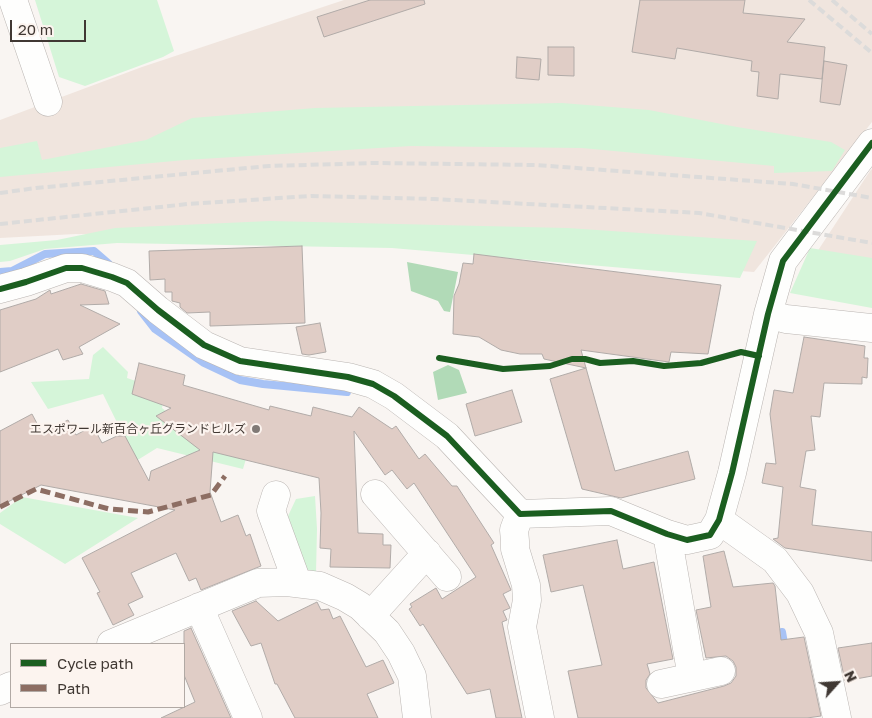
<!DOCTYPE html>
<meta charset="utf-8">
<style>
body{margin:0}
#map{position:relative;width:872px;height:718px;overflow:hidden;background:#f9f5f2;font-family:"Golos Text",sans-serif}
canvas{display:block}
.legend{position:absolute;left:10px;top:643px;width:175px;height:65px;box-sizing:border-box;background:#fcf4ef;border:1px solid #b1a9a4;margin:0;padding:6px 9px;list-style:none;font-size:15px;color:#403833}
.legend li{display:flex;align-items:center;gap:10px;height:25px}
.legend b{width:25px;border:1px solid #b1a9a4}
.north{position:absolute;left:812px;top:658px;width:50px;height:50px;-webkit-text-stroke:4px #fcf4ef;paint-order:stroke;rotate:64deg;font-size:14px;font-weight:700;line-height:20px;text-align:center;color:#403833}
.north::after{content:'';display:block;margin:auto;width:18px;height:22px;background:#403833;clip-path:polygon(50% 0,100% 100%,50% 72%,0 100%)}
.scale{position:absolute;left:10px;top:20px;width:76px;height:22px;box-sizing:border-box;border:2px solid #403833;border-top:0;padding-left:6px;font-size:15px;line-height:18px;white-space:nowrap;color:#403833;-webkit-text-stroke:4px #fcf4ef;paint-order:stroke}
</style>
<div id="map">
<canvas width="872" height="718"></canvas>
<ul class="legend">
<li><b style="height:6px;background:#1b5e20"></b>Cycle path</li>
<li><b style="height:6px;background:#8d6e63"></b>Path</li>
</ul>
<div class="north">N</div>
<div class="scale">20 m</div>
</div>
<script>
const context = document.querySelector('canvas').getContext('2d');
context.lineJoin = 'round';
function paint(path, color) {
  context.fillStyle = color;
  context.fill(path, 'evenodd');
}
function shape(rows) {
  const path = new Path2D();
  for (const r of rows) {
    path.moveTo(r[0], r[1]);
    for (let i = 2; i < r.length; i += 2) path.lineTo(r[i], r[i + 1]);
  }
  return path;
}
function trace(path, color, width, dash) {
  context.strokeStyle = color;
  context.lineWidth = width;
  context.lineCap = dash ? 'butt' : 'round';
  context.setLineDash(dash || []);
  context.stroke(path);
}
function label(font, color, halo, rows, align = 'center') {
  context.font = font + ' "Golos Text","Noto Sans JP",sans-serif';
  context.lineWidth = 4.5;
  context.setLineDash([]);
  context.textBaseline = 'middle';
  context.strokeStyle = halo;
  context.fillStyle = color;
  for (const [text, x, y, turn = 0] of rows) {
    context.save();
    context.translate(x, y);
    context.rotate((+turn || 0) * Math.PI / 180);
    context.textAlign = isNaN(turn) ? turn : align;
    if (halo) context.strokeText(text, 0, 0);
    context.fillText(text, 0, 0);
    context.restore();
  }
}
const built = shape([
 [344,0,872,0,872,122,754,272,316,240,76,234,0,238,0,120,142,67],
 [872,169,872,295,798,281,870,171]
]);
const green = shape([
 [35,0,157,0,174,51,163,57,85,86,59,77],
 [562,103,649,110,737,127,831,142,845,150,832,171,774,173,774,166,582,148,411,146,185,160,0,177,0,148,37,141,42,160,146,140,192,118,315,108],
 [270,221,568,228,757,241,740,278,392,248,117,243,45,249,10,261,0,262,0,245,57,240,115,228],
 [810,248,872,258,872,308,790,293],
 [103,347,128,372,127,378,165,391,162,408,206,444,248,452,243,469,157,448,136,461,103,394,48,409,31,382,89,379,93,355],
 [315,496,317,529,316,573,307,572,288,516,296,499],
 [22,497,138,518,65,564,0,524,0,513]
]);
const forest = shape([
 [407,262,458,272,450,312,444,311,438,301,411,291],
 [448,365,459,370,467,393,438,400,433,372]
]);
const stream = shape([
 [0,272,12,271,45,254,94,251,109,264],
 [141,311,155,329,181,347,204,363,240,380,263,384,347,392],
 [782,632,785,649]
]);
const building = shape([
 [370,0,424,0,425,4,324,37,317,17,370,0],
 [640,0,745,0,743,13,805,19,787,42,825,47,822,79,780,74,778,99,757,96,759,72,751,71,752,61,677,48,675,59,632,52,640,0],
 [548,47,574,47,574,76,548,75,548,47],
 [517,57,541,59,539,80,516,78,517,57],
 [824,61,847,65,840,105,820,102,824,61],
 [302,246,305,323,210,326,210,312,187,313,180,307,180,303,172,301,172,292,165,292,165,279,150,280,149,251,302,246],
 [474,254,721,285,708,354,671,352,669,362,581,350,586,368,544,359,542,354,520,354,501,350,479,337,453,334,454,296,459,284,463,263,473,264,474,254],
 [81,284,105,291,109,304,80,305,120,324,79,347,83,354,63,360,58,349,0,372,0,310,36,299,50,290,51,294,81,284],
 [320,323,326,352,309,355,302,354,296,327,320,323],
 [804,337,865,346,864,358,868,358,867,378,862,377,862,384,824,383,820,417,811,416,815,450,806,451,800,487,816,490,812,525,872,532,872,561,785,548,773,539,778,538,783,487,762,483,766,463,776,464,770,414,774,390,793,393,804,337],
 [139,363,185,375,183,385,269,410,270,406,311,416,313,407,352,417,359,407,392,429,396,426,419,459,425,454,452,486,457,486,494,543,491,545,511,590,503,594,510,608,503,611,507,620,502,622,522,718,496,718,490,689,467,694,423,624,420,626,409,609,412,607,410,604,436,588,442,599,476,577,414,483,407,489,392,470,385,475,354,431,358,533,383,534,383,545,391,545,390,568,330,567,331,549,320,548,321,513,319,478,213,452,210,492,221,522,238,515,246,536,250,534,261,566,201,590,196,578,189,581,176,553,131,573,143,597,128,604,134,615,113,625,97,593,100,592,82,558,175,510,41,485,0,506,0,431,32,414,42,433,68,420,76,435,93,426,102,443,117,436,125,436,149,481,151,471,200,450,156,416,171,408,132,394,139,363],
 [586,368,615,471,688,451,695,479,621,498,582,489,550,379,586,368],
 [512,390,522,422,475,436,466,404,512,390],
 [617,540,623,569,654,562,673,659,647,664,650,674,646,680,646,688,658,703,724,686,731,683,736,676,736,667,733,661,726,656,706,658,696,610,711,607,703,556,724,551,733,587,773,583,775,586,781,640,804,637,821,716,807,718,578,718,568,671,602,665,583,585,551,592,543,555,617,540],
 [256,601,278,621,317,602,321,610,329,609,333,619,340,616,366,667,383,660,394,683,367,694,378,718,295,718,277,684,275,684,261,643,251,646,232,611,256,601],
 [191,628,231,718,161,718,195,702,184,675,184,631,191,628],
 [872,643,872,676,845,681,838,648,872,643]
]);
const street = shape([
 [13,0,48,102],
 [0,289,26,282,66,268,82,268,112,277,127,283,158,310,204,345,240,361,348,377,373,384,394,396,447,436,520,514,611,511,667,534,687,540,710,535,719,520,732,473,768,314,783,261,872,143],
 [768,314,786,319,872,328],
 [375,494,447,577],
 [276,495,271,511,297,582],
 [520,514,514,530,515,541,515,549,526,585,527,600,522,627,540,718],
 [719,520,775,560,800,593,819,633,837,718],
 [667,534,692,677],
 [199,607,248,718],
 [370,616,427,553],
 [111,644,258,583,287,582,320,586,345,597,360,606,387,632,401,653,412,676,417,718],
 [661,684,721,671],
 [0,691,11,686]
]);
const rail = shape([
 [809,0,872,53],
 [832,0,872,34],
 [0,193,36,188,269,166,374,163,536,165,793,184,872,198],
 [0,224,188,204,311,196,434,199,699,213,872,243]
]);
const quiet = shape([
 [0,507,36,489,109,509,148,512,211,495,225,476]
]);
const cycleway = shape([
 [0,289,26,282,66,268,82,268,112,277,127,283,158,310,204,345,240,361,348,377,373,384,394,396,447,436,520,514,611,511,667,534,687,540,710,535,719,520,732,473,768,314,783,261,872,143],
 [439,358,503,369,550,366,572,359,585,359,600,363,633,361,664,366,701,363,741,352,759,356]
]);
const markers = [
 [256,429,5,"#817a76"]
];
const poiNames = [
 ["エスポワール新百合ヶ丘グランドヒルズ",246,429]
];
paint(built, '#f0e5de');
paint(green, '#d5f5d9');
paint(forest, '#b1dab7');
trace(stream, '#a7c2f5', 8);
paint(building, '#e0cdc6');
trace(building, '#b1aba8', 1);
trace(street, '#bab5b2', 29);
trace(street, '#fefefd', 28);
trace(rail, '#dcdbda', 4, [8, 4]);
trace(quiet, '#8d6e63', 5, [10, 5]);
trace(cycleway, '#1b5e20', 6);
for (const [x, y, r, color] of markers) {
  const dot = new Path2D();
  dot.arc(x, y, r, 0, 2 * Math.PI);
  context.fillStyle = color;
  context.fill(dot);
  trace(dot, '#fcf4ef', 2);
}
label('12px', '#403833', '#fcf4ef', poiNames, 'right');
</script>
